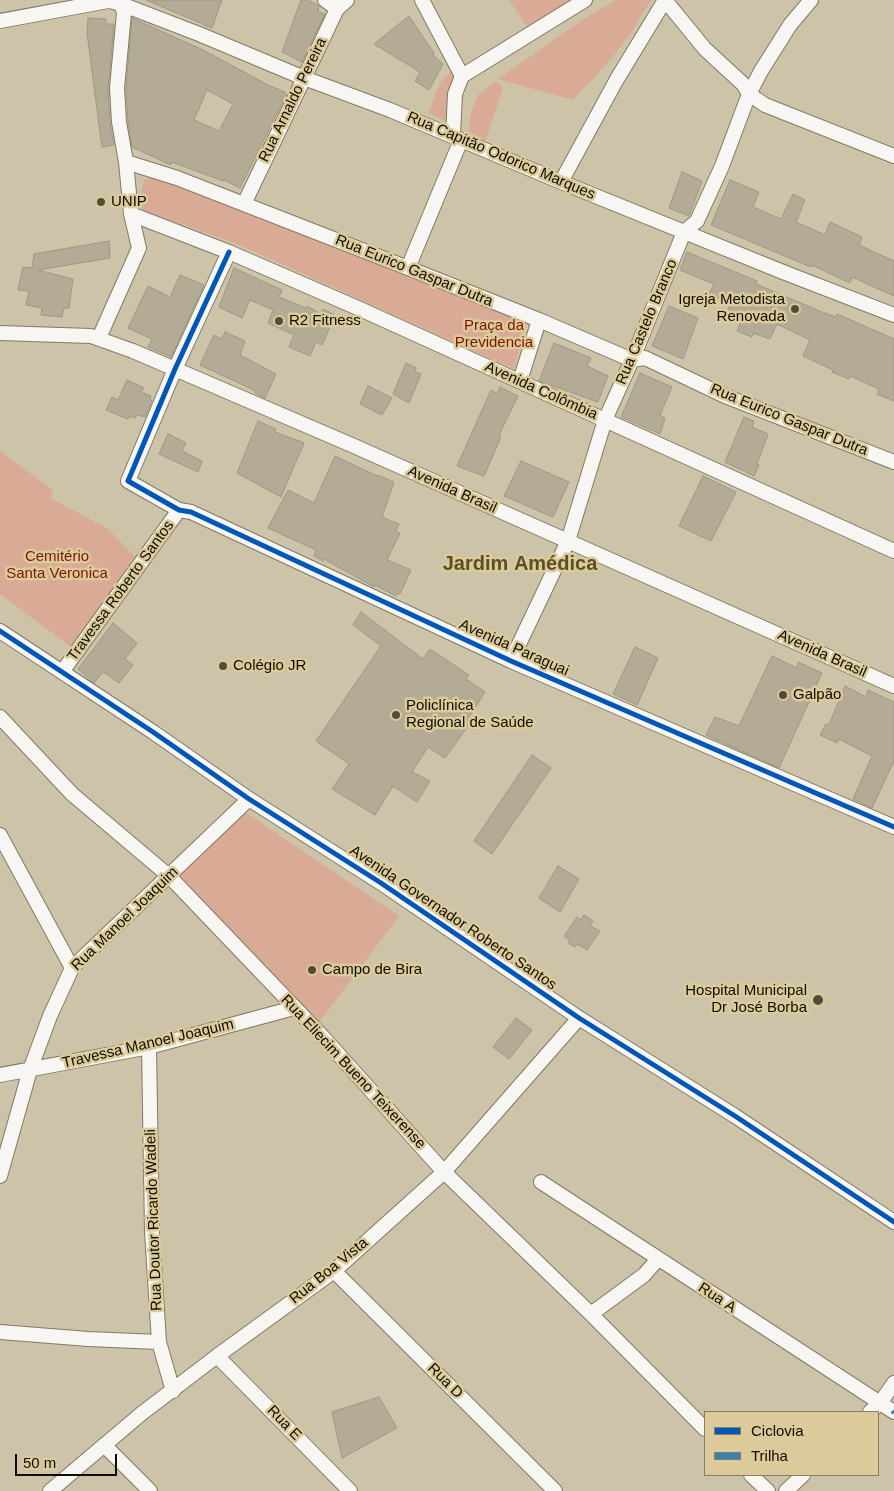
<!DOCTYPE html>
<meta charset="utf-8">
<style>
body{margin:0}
#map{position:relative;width:894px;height:1491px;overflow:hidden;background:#ccc3a9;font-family:Helvetica,sans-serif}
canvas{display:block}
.legend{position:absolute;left:704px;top:1411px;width:175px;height:65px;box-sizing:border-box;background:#dbcb9a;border:1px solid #8a7f5c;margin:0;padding:6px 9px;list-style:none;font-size:15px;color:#110c00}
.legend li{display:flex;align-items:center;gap:10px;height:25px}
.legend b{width:25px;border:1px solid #8a7f5c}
.scale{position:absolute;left:15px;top:1454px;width:102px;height:22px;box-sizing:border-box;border:2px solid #110c00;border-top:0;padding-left:6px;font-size:15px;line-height:18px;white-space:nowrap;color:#110c00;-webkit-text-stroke:4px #dbcb9a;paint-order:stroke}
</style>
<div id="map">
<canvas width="894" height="1491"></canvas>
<ul class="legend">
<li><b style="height:6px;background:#0057b8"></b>Ciclovia</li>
<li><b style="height:6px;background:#3482b8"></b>Trilha</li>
</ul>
<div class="scale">50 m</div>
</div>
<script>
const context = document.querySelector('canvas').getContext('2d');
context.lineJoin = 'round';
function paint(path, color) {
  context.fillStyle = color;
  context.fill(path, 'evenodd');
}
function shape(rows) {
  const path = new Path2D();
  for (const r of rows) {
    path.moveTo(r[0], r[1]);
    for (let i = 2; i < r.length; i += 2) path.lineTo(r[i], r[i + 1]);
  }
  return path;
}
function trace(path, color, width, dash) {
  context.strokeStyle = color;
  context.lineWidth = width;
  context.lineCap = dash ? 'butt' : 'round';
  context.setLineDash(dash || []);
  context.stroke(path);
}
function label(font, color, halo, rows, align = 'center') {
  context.font = font + ' Helvetica,sans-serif';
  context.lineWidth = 5;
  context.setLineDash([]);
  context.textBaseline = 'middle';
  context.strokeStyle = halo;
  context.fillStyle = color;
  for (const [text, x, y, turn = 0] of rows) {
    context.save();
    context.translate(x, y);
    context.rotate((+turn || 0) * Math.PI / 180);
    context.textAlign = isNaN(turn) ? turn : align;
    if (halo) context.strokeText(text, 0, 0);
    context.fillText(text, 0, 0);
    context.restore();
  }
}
const green = shape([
 [509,0,574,0,529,29],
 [616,0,651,0,630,34,612,58,573,100,498,79,581,21],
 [456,65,453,124,428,113,440,83],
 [496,81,503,88,485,142,469,131,471,113,478,95],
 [152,176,526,323,514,369,235,243,144,211,139,204,144,180],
 [0,451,53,490,50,498,107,528,136,558,71,647,0,594],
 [245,812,399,916,318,1024,177,878]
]);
const building = shape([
 [146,0,222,0,212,28,146,0],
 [301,0,308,0,319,6,318,12,325,14,302,62,282,52,301,0],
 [409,16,434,53,433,55,443,64,429,90,415,81,420,72,374,44,409,16],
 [88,18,106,19,106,24,114,24,108,89,110,123,114,145,102,147,87,33,88,18],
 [132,18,203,50,268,85,287,93,240,188,224,180,223,181,172,162,171,165,132,147,128,121,126,88,132,18],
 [207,90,233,104,219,131,194,120,207,90],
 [682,172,702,181,689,216,669,208,682,172],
 [730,180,759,192,753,207,781,219,793,194,805,200,796,222,825,235,830,222,862,237,859,245,894,261,894,296,852,277,850,283,812,265,811,267,711,225,730,180],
 [109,241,110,258,38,270,73,279,69,308,64,308,62,317,41,315,42,308,26,305,29,291,18,290,23,267,32,268,34,254,109,241],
 [687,252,757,281,756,284,822,312,836,317,837,314,894,339,894,401,877,394,879,389,850,376,849,379,832,372,833,370,803,356,810,340,777,324,770,339,753,333,752,337,737,331,744,315,728,309,730,303,709,294,714,284,680,270,687,252],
 [234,268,282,290,279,297,306,308,307,306,321,314,323,309,335,315,322,345,316,342,310,356,289,347,294,335,268,323,273,310,250,300,242,318,219,307,234,268],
 [180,275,204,285,171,357,148,347,152,339,128,328,148,286,170,297,180,275],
 [669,306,698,318,683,359,652,346,669,306],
 [225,332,245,341,240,355,276,374,265,398,255,393,256,391,200,365,214,335,222,339,225,332],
 [554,343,591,358,587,366,608,376,598,402,539,381,554,343],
 [406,363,416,368,415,372,421,374,409,403,393,394,406,363],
 [640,373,672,387,660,415,665,418,660,434,621,417,640,373],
 [127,380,144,388,141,392,151,396,150,399,152,401,145,417,137,415,135,418,130,416,128,419,106,410,112,397,118,400,127,380],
 [368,386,392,398,382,415,360,404,368,386],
 [500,387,518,396,499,435,501,437,484,476,457,466,491,390,497,394,500,387],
 [744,417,754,421,752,427,768,434,757,464,759,465,754,476,725,462,744,417],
 [258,421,276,429,275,432,304,443,281,497,237,473,258,421],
 [168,434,186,443,182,451,202,461,198,472,159,454,168,434],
 [335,456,377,476,378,475,394,482,382,517,399,524,396,531,400,533,387,560,411,570,400,594,397,593,396,596,375,585,374,587,324,559,323,561,314,556,316,550,268,528,288,490,314,503,335,456],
 [521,461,569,482,553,517,504,496,521,461],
 [703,476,736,492,711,541,679,526,703,476],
 [361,612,423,659,430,649,469,675,466,679,485,692,467,720,471,722,445,758,428,747,412,772,430,781,417,802,393,786,375,815,332,789,349,764,316,741,381,646,353,625,361,612],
 [113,623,137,643,125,659,133,665,119,683,103,672,94,683,78,669,113,623],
 [635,647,658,658,637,705,613,694,635,647],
 [772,656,797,668,798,662,822,673,779,768,706,735,715,717,739,726,772,656],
 [845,686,866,697,868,690,894,702,894,761,872,808,853,799,872,756,839,739,837,743,820,735,826,724,829,725,845,686],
 [532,755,551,768,492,854,474,841,532,755],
 [558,866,579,879,560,912,539,898,558,866],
 [584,915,593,921,590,926,600,931,587,950,577,944,575,947,568,943,570,940,564,936,577,917,581,920,584,915],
 [516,1018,532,1030,509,1059,493,1047,516,1018],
 [379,1397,397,1428,342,1458,332,1412,379,1397]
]);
const street = shape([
 [106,0,121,4,199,34,304,78,390,110,561,182,783,272,894,315],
 [325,0,337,9],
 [422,0,462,76],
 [665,0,705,49,743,84,749,94,765,105,894,156],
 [0,21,108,1],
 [453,135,455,94,462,76,585,0],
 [126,162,177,178,408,268,539,320,632,360,645,358,725,396,894,462],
 [561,182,617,79,665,0],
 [244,204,337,9,347,0],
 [131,214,229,252,360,309,894,551],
 [229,252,175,369,128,481,179,510,191,512,511,661,894,827],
 [408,268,461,140],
 [0,333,91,336,133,351,354,446,894,686],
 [99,338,139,248,131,214,126,162,119,122,117,88,124,13,121,4,121,0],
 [520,381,539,320],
 [0,631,153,732,249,799,381,883,579,1018,735,1116,894,1222],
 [511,661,568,541,605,420,632,360,684,232,697,221,722,166,749,94,761,71,790,25,811,0],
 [62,672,179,510],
 [0,717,72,794,169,876,322,1036,444,1172,591,1314,705,1429],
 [0,835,72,968],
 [149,1047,152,1232,159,1342,173,1391],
 [0,1075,149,1047,294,1008],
 [0,1176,30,1070,50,1016,72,968,249,799],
 [541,1182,894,1412],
 [334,1271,555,1491],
 [591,1314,644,1275,658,1259],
 [0,1332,88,1339,159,1342],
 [217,1356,350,1491],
 [870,1412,880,1403,894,1383],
 [104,1445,150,1491],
 [751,1475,768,1491],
 [50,1491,141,1414,217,1356,334,1271,444,1172,579,1018],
 [786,1491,803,1475]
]);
const quiet = shape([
 [892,1411,894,1413]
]);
const cycleway = shape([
 [229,252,175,369,128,481,179,510,191,512,511,661,894,827],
 [0,631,153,732,249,799,381,883,579,1018,735,1116,894,1222]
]);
const markers = [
 [101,202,5,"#524c3b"],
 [795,309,5,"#524c3b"],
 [279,321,5,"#524c3b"],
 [223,666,5,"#524c3b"],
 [783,695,5,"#524c3b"],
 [396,715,5,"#524c3b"],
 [312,970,5,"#524c3b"],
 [818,1000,6,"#524c3b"]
];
const streetNames = [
 ["Rua Arnaldo Pereira",293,100,-64],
 ["Rua Capitão Odorico Marques",501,156,23],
 ["Rua Eurico Gaspar Dutra",414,271,22],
 ["Rua Castelo Branco",647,322,-67],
 ["Avenida Colômbia",541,391,24],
 ["Rua Eurico Gaspar Dutra",789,420,22],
 ["Avenida Brasil",452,490,24],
 ["Travessa Roberto Santos",121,591,-54],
 ["Avenida Paraguai",514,648,24],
 ["Avenida Brasil",822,654,24],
 ["Avenida Governador Roberto Santos",453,918,34],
 ["Rua Manoel Joaquim",125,919,-44],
 ["Travessa Manoel Joaquim",148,1044,-13],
 ["Rua Eliecim Bueno Teixerense",353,1072,47],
 ["Rua Doutor Ricardo Wadeli",154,1220,-92],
 ["Rua Boa Vista",329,1271,-39],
 ["Rua A",717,1298,33],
 ["Rua D",445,1381,45],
 ["Rua E",284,1423,46]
];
const poiNames = [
 ["UNIP",111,202],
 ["Igreja Metodista",785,300,"right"],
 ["Renovada",785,317,"right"],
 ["R2 Fitness",289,321],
 ["Colégio JR",233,666],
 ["Galpão",793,695],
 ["Policlínica",406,706],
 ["Regional de Saúde",406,723],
 ["Campo de Bira",322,970],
 ["Hospital Municipal",807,991,"right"],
 ["Dr José Borba",807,1008,"right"]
];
const parkNames = [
 ["Praça da",494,326],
 ["Previdencia",494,343],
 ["Cemitério",57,557],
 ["Santa Veronica",57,574]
];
const districtNames = [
 ["Jardim Amédica",520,564]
];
paint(green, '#d9aa95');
paint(building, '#b3ab96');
trace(building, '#9e9782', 1);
trace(street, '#807964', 16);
trace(street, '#f7f6f2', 14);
trace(quiet, '#3482b8', 4, [8, 4]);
trace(cycleway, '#0057b8', 5);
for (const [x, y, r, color] of markers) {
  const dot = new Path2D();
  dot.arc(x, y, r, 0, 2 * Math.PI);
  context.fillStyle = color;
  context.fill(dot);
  trace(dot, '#dbcb9a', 2);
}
label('15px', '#110c00', '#dbcb9a', streetNames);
label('15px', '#110c00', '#dbcb9a', poiNames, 'left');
label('15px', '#811400', '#dbcb9a', parkNames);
label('bold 20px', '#5d4f21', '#dbcb9a', districtNames);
</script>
